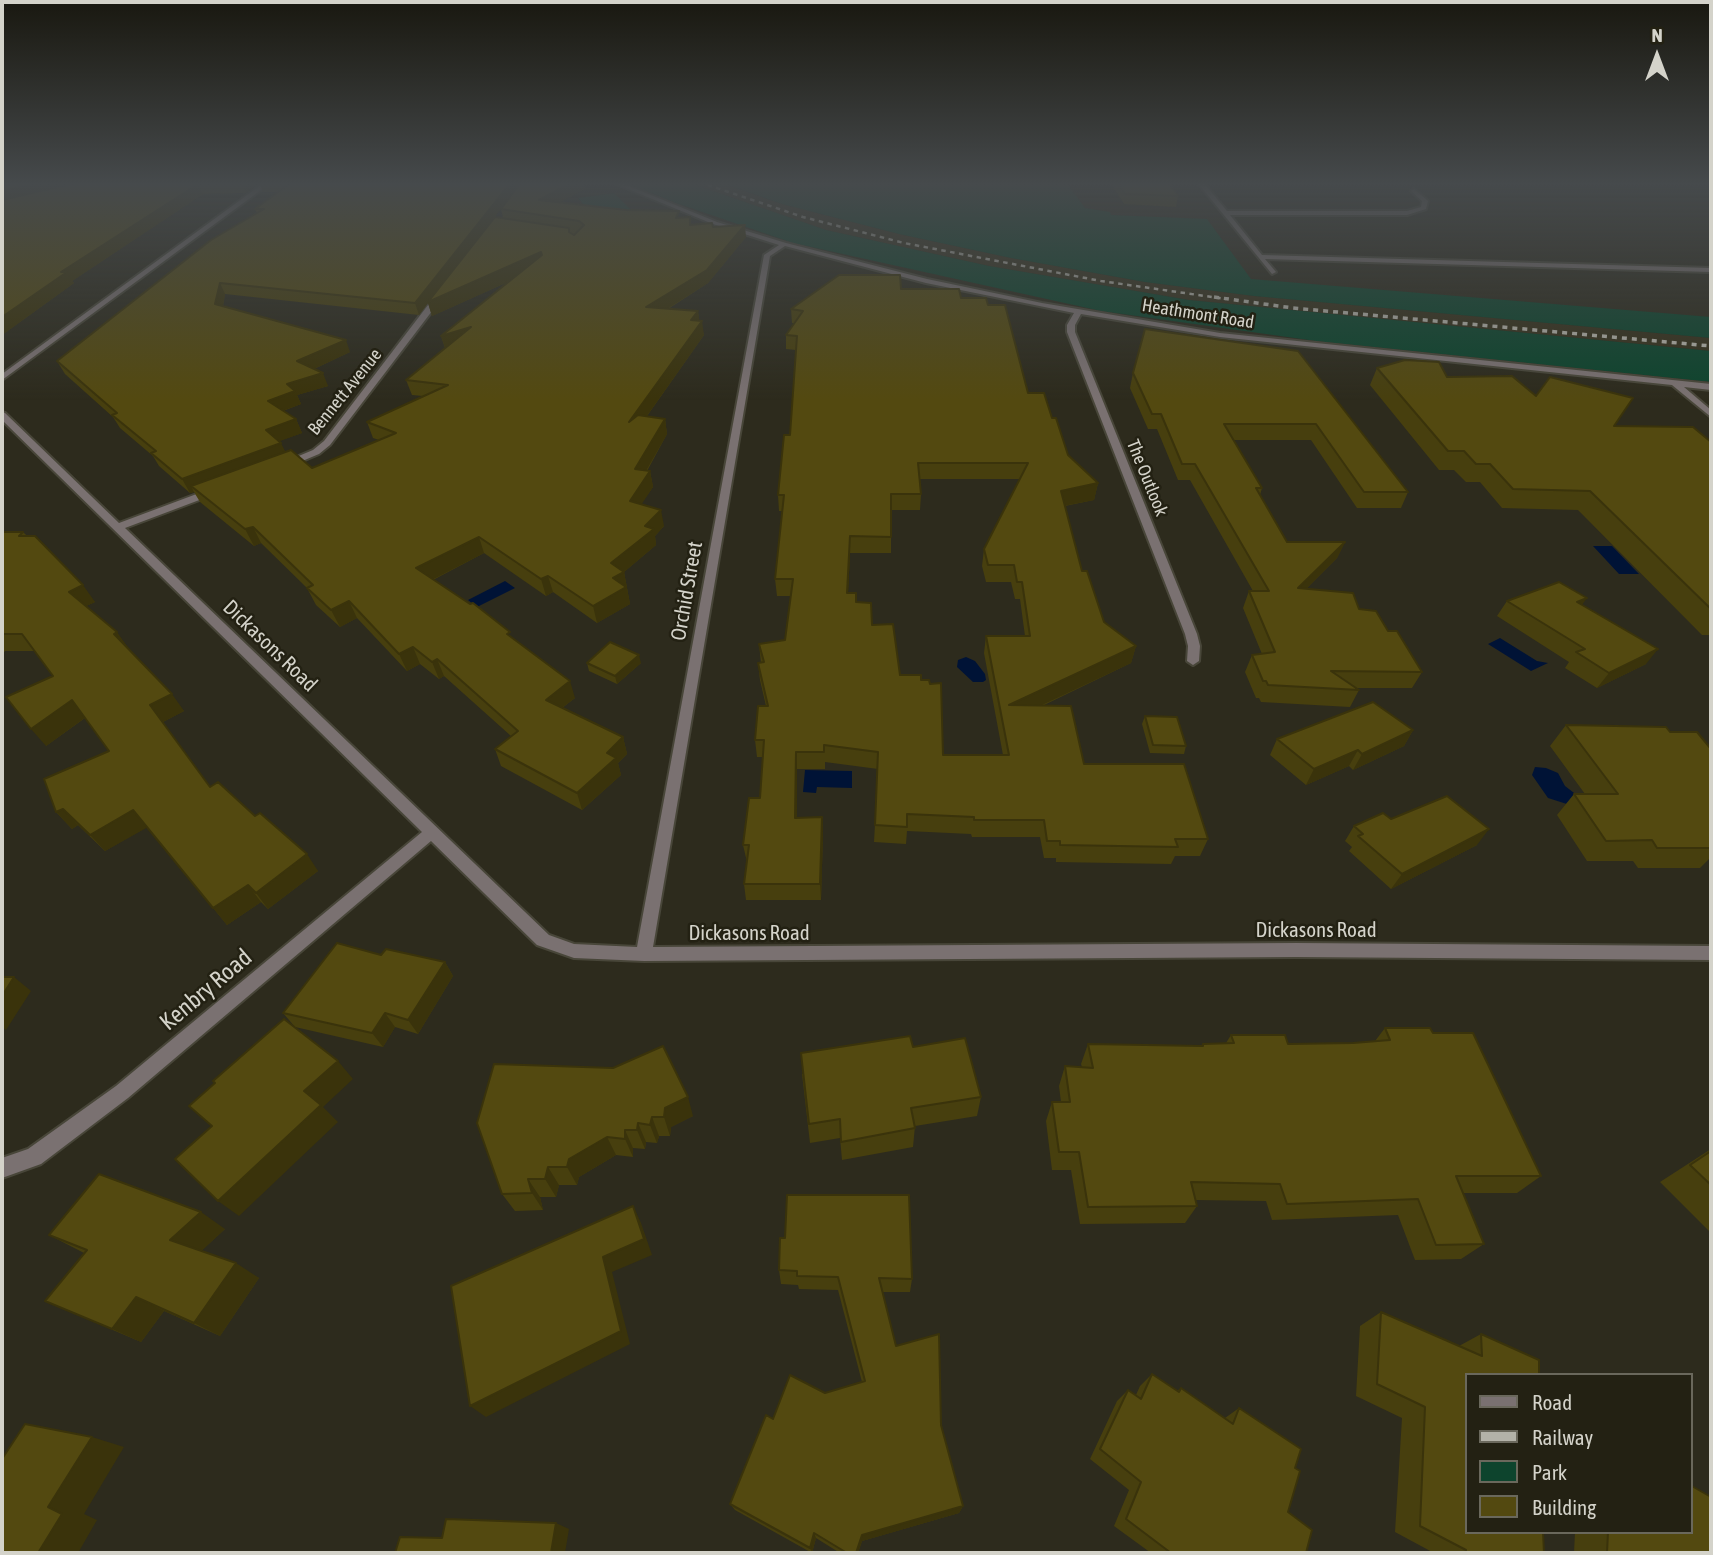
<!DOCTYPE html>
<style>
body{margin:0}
#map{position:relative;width:1713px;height:1555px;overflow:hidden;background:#2d2b1d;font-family:"Asap Condensed",sans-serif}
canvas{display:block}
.frame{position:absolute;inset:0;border:4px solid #d4d3ca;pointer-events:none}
.legend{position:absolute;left:1465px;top:1373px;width:228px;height:161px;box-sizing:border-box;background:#232113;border:2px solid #6a685c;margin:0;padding:9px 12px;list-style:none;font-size:21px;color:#d4d3ca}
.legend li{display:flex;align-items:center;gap:14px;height:35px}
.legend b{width:35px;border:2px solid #6a685c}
.north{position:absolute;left:1622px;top:21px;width:70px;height:70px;-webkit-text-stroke:5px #232113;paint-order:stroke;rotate:0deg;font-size:19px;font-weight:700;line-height:28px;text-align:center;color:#d4d3ca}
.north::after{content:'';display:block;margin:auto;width:24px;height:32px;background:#d4d3ca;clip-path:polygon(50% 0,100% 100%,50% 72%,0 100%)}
</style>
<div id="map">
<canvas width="1713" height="1555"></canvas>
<div class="frame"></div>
<ul class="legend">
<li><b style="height:9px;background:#7a7171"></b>Road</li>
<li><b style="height:9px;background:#b3b2a8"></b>Railway</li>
<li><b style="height:19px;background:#0d442d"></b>Park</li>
<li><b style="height:19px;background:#534910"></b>Building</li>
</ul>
<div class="north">N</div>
</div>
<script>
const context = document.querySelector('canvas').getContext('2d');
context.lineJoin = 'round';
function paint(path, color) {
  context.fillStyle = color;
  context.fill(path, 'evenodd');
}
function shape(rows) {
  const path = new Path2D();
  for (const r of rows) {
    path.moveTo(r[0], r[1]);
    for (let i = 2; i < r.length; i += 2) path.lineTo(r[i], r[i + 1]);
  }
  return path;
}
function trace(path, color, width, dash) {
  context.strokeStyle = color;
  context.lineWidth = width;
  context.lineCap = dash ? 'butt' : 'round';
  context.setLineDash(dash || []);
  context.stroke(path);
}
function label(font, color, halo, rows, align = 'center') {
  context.font = font + ' "Asap Condensed",sans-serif';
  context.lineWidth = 5;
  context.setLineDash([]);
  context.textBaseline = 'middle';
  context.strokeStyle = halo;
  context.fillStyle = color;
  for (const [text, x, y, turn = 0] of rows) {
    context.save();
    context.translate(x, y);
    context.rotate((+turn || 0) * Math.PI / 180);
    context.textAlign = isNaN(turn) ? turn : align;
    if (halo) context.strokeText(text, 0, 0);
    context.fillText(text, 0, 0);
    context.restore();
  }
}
const built = shape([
 [687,182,719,182,782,204,899,234,1011,258,1145,282,1254,296,1711,338,1711,351,1189,300,989,266,826,230]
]);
const green = shape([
 [624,182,687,182,826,230,989,266,1189,300,1711,351,1711,382,1316,341,1101,311,793,243,676,203],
 [719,182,1066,182,1085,208,1110,212,1111,215,1207,219,1251,279,1711,317,1711,338,1254,296,1145,282,1011,258,899,234,782,204],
 [614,193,636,215,596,220,578,198]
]);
const water = shape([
 [1593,546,1612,546,1639,574,1619,574],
 [505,581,515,588,477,607,468,600],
 [1500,638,1537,661,1548,663,1531,671,1488,644],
 [966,657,975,661,985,674,986,680,983,682,973,682,957,667,958,660],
 [1535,767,1546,768,1558,773,1565,786,1578,796,1570,805,1548,798,1532,775],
 [805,770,852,771,852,788,817,787,816,793,803,792]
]);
const street = shape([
 [265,182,272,182,2,380,2,374,265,182],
 [611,182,619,182,717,222,786,243,927,279,1042,303,1220,333,1711,384,1711,390,1684,387,1711,410,1711,417,1672,385,1220,337,1081,314,1075,325,1075,332,1197,634,1200,646,1199,661,1193,665,1187,661,1188,646,1185,634,1067,332,1067,325,1074,313,926,283,785,246,770,256,653,947,1296,943,1711,946,1711,960,1296,957,644,961,574,958,537,945,431,841,128,1098,41,1164,2,1178,2,1158,28,1149,116,1086,422,832,2,420,2,412,5,413,119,523,210,489,218,489,218,493,125,528,549,935,574,944,637,947,764,255,779,245,713,224,611,182],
 [1197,182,1203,182,1227,211,1407,211,1421,207,1422,201,1411,191,1414,189,1428,201,1426,209,1407,215,1230,215,1262,255,1711,268,1711,272,1265,259,1276,272,1272,274,1197,182],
 [438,292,445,294,330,445,319,454,288,467,282,467,282,463,313,450,324,441,438,292]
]);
const railFar1 = shape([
 [699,182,803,217,904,243,1101,281,1226,299]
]);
const rail = shape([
 [1214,297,1293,308,1711,346]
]);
const wall = shape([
 [2,182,584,182,585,189,560,202,679,218,690,217,691,225,713,227,746,237,708,283,668,309,698,311,699,321,704,335,647,416,665,419,667,434,647,471,650,471,653,487,641,504,664,526,655,536,656,545,624,572,630,604,597,623,553,592,546,596,484,553,433,580,511,637,575,698,562,708,623,737,627,754,618,763,621,775,582,810,501,766,495,749,511,736,444,676,439,679,420,664,407,671,357,618,340,627,316,605,307,588,261,543,254,546,200,502,194,492,190,493,159,466,153,456,120,428,113,417,65,374,57,361,257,213,255,209,279,192,263,192,259,183,246,193,203,194,72,281,74,283,2,335],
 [510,197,501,209,503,218,476,240],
 [510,281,441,336,445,348,406,380,412,395,423,396,367,422,373,438,379,440,312,468,285,452,279,441,302,433,296,419,283,411,301,404,297,395,328,386,314,369,350,352,223,306,225,294,419,315,428,303,432,316],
 [1110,182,1168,182,1178,196,1176,207,1124,204],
 [901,289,961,298,988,305,1028,393,1052,418,1068,455,1098,483,1094,500,1065,506,1082,571,1104,622,1136,646,1131,663,1042,706,1084,764,1208,839,1200,856,1175,856,1171,864,1056,862,1056,858,1044,858,1040,837,972,837,971,834,907,831,906,844,874,842,878,769,825,762,825,769,797,769,797,818,822,817,823,834,821,900,746,900,744,884,747,862,743,845,760,798,763,757,757,757,755,740,766,706,760,680,758,663,761,663,759,644,785,640,791,596,777,596,775,579,782,511,779,511,778,495,790,435,796,350,786,349,786,335,794,323,792,323,791,309],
 [920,479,1020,479,984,549,982,566,986,582,1011,582,1015,599,1020,599,1025,636,986,636,984,653,1003,755,943,755,872,625,856,602,848,593,850,553,891,553,891,510,920,510,921,494],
 [1298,351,1408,492,1401,508,1357,508,1311,440,1233,440,1262,488,1260,495,1287,542,1345,542,1337,558,1307,588,1359,609,1388,631,1422,672,1412,688,1355,688,1359,690,1350,707,1261,702,1259,698,1256,698,1245,672,1252,655,1262,654,1243,608,1249,591,1253,591,1190,480,1178,480,1157,429,1148,429,1130,388,1133,373],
 [1377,368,1447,377,1536,396,1615,426,1711,442,1711,635,1702,635,1578,510,1502,508,1480,482,1466,482,1454,470,1439,470,1370,385],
 [2,532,23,532,95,602,86,606,129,649,184,711,163,722,210,787,255,816,318,871,268,909,261,902,227,925,147,827,105,851,78,825,72,829,56,812,109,751,85,718,46,746,53,676,34,651,5,651,2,655],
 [1507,601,1582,604,1646,664,1597,688,1565,668,1569,662,1497,616],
 [587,663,641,663,617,684,589,671],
 [1145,716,1186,746,1184,754,1150,753,1142,724],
 [1566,725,1670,732,1711,749,1711,857,1700,868,1638,868,1633,861,1587,861,1557,815,1574,794,1585,794,1550,746],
 [1413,730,1404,746,1353,770,1349,766,1306,785,1270,755,1277,739],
 [1391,819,1477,845,1391,889,1349,851,1352,847,1345,841,1354,826],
 [381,955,445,962,453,976,418,1034,395,1027,383,1047,295,1027,283,1013],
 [1385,1028,1433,1033,1541,1176,1517,1193,1463,1193,1484,1244,1461,1259,1415,1260,1398,1215,1272,1220,1266,1201,1195,1200,1197,1206,1185,1223,1080,1224,1071,1170,1052,1170,1046,1121,1052,1102,1061,1102,1059,1086,1065,1066,1082,1067,1081,1064,1088,1044,1201,1046,1203,1044,1226,1043,1231,1035,1288,1044,1353,1043,1375,1041],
 [913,1047,981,1097,977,1116,915,1126,913,1147,842,1160,840,1138,810,1143,802,1074],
 [494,1064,693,1116,671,1127,670,1136,659,1136,657,1143,646,1142,645,1149,633,1148,633,1157,616,1155,579,1177,577,1185,559,1185,556,1197,540,1197,543,1210,515,1211,502,1194],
 [1711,1149,1711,1233,1660,1182],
 [225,1229,201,1251,259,1278,220,1336,164,1311,141,1342,45,1301,84,1253,49,1235],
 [779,1270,912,1279,910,1292,883,1292,896,1346,941,1425,963,1506,959,1513,862,1541,858,1553,840,1553,816,1538,812,1553,735,1510,730,1504,773,1419,862,1382,838,1290,799,1289,798,1285,781,1284],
 [1381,1312,1459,1346,1481,1334,1544,1553,1434,1553,1395,1532,1402,1418,1356,1396,1360,1326],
 [1152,1374,1177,1391,1181,1388,1225,1418,1239,1408,1295,1468,1288,1512,1306,1553,1151,1553,1114,1526,1129,1490,1090,1459,1117,1401,1128,1390,1136,1395,1140,1386],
 [1575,1532,1690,1532,1711,1553,1574,1553]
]);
const shadedWall = shape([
 [43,182,92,182,2,203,2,191],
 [242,182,259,182,259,183,246,193],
 [511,182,522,182,429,301,541,252,543,266,432,316,428,303,419,315,415,303],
 [573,182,584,182,585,189,541,212,539,200],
 [198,184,203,194,72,281,74,283,2,335,2,317,61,272],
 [745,225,746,237,708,283,648,321,646,307],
 [220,283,225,294,221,316,215,304],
 [698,311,700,325,702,321,704,335,632,437,629,422,691,320],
 [471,327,446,350,441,336],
 [346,340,350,352,303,374,297,361],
 [323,373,328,386,297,395,301,404,274,414,268,401,287,384],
 [296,419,302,433,272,444,266,430],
 [665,419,667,434,638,485,635,469],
 [281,443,288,457,191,486,194,492,190,493,182,479],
 [650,471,653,487,633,517,630,501],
 [1098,483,1094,500,1058,507,1061,491],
 [661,510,664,526,655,536,656,545,624,572,630,604,597,623,593,606,611,563],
 [253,527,261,543,254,546,245,529],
 [850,536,850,553,847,610,847,593],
 [479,537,484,553,422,585,416,568],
 [1345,542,1337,558,1291,604,1298,588],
 [548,576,553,592,546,596,541,579],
 [83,585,95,602,82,608,69,592],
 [1587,598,1576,613,1577,602],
 [349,601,357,618,340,627,331,610],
 [117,632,129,649,114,634],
 [1136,646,1131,663,1006,722,1009,705],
 [413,647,420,664,407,671,399,654],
 [1658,649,1646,664,1597,688,1609,673],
 [639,655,641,663,617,684,615,676],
 [437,659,444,676,439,679,432,662],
 [570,681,575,698,551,716,546,700],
 [172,694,184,711,163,722,150,705],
 [72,700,86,717,46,746,31,729],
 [1413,730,1404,746,1353,770,1362,754],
 [623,737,627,754,618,763,621,775,582,810,577,793,607,753],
 [1358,750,1349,766,1306,785,1314,769],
 [796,752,797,769,797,835,795,818],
 [63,809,78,825,72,829,56,812],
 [133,810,148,827,105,851,90,835],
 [822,817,823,834,821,900,820,884],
 [1489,829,1477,845,1391,889,1402,874],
 [307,854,318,871,268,909,256,893],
 [248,885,261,902,227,925,213,908],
 [445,962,453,976,418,1034,408,1020],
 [14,977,31,991,6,1030,2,1027,2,996],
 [385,1013,395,1027,383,1047,372,1033],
 [338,1061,353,1079,323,1107,338,1122,239,1216,218,1201,304,1091],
 [688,1097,693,1116,671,1127,670,1136,664,1117,665,1108],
 [652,1117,659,1136,657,1143,650,1125],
 [638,1123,646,1142,645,1149,637,1130],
 [625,1130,633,1148,633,1157,625,1139],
 [607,1137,616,1155,579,1177,577,1185,567,1167,569,1159],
 [548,1167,559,1185,556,1197,545,1179],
 [528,1179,540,1197,543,1210,532,1193],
 [633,1206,641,1223,652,1255,612,1272,630,1344,486,1417,470,1406,603,1257],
 [201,1212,225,1229,196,1256,170,1240],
 [236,1263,259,1278,220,1336,194,1323],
 [136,1297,164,1311,141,1342,112,1329],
 [92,1437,124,1447,84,1514,97,1520,78,1553,38,1553,48,1507],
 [963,1506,959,1513,862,1541,858,1553,856,1553,862,1535],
 [556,1523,569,1529,565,1553,551,1553],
 [814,1533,816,1538,812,1553,810,1548]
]);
const building = shape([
 [13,182,43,182,2,191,2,185,13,182],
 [79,182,242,182,198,184,61,272,67,272,2,317,2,200,79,182],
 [292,182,511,182,415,303,220,283,215,304,346,340,297,361,323,373,287,384,295,391,268,401,296,419,266,430,281,443,182,479,151,453,156,451,112,415,117,413,57,361,211,240,264,209,255,209,292,182],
 [521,182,573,182,539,200,626,210,679,211,676,218,690,217,690,225,712,223,713,227,745,225,707,270,646,307,698,311,691,320,702,321,629,422,638,415,665,419,635,469,650,471,630,501,661,510,645,526,654,529,611,563,624,572,613,578,626,587,593,606,548,576,541,579,479,537,416,568,470,604,473,603,510,632,507,634,570,681,546,700,623,737,607,753,616,758,577,793,495,749,518,731,437,659,432,662,413,647,399,654,349,601,331,610,307,588,313,585,253,527,245,529,191,486,291,450,312,468,396,433,367,422,448,385,406,380,471,327,441,336,542,255,541,252,428,302,495,217,569,228,569,232,574,235,584,225,579,221,501,209,521,182],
 [1118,182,1168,182,1178,196,1125,194,1118,182],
 [839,275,900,275,901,289,959,289,961,298,986,298,988,305,1005,305,1028,393,1044,393,1052,418,1056,418,1068,455,1098,483,1061,491,1082,571,1087,571,1104,622,1136,646,1009,705,1071,706,1084,764,1184,764,1208,839,1175,839,1178,847,1060,845,1060,841,1047,841,1044,820,974,820,974,817,907,814,907,827,875,825,878,752,824,745,824,752,796,752,795,818,822,817,820,884,744,884,749,845,743,845,749,798,760,798,764,740,755,740,758,706,768,706,758,663,764,662,759,644,785,640,793,579,775,579,784,495,778,495,784,435,790,435,797,336,786,335,803,311,791,309,839,275],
 [918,463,1028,463,984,549,988,565,1014,565,1017,582,1022,582,1030,636,986,636,1009,755,943,755,941,683,930,684,929,680,921,680,921,675,900,675,893,624,872,625,871,603,856,602,856,593,847,593,850,536,891,537,891,494,921,494,918,463],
 [1145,329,1298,351,1408,492,1364,492,1316,424,1224,424,1262,488,1256,488,1287,542,1345,542,1298,588,1353,593,1359,609,1376,611,1388,631,1397,631,1422,672,1331,671,1359,690,1268,685,1266,681,1263,681,1252,655,1275,652,1249,591,1269,591,1195,464,1182,464,1161,414,1152,414,1133,373,1145,329],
 [1405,360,1439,362,1447,377,1512,376,1536,396,1550,377,1633,398,1614,426,1693,427,1711,442,1711,609,1590,491,1513,489,1490,464,1476,464,1464,451,1448,451,1377,368,1405,360],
 [2,532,23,532,19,536,35,536,83,585,69,592,117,632,114,634,172,694,150,705,210,787,218,782,255,816,260,813,307,854,256,893,248,885,213,908,133,810,90,835,63,809,56,812,44,779,109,751,72,700,31,729,6,697,53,676,22,634,2,634,2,532],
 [1559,582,1587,598,1577,602,1658,649,1609,673,1576,652,1585,649,1507,601,1559,582],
 [610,642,639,655,615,676,587,663,610,642],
 [1373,702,1413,730,1362,754,1358,750,1314,769,1277,739,1373,702],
 [1145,716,1177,717,1186,746,1153,745,1145,716],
 [1566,725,1666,727,1670,732,1697,732,1711,749,1711,834,1710,834,1711,848,1657,848,1652,840,1606,841,1574,794,1618,794,1566,725],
 [1447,796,1489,829,1402,874,1358,836,1363,834,1354,826,1383,813,1391,819,1447,796],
 [337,943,381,955,386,949,445,962,408,1020,385,1013,372,1033,283,1013,337,943],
 [2,977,14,977,2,996,2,977],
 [284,1019,338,1061,304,1091,321,1105,218,1201,175,1159,212,1126,189,1106,215,1083,213,1081,284,1019],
 [1385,1028,1430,1028,1433,1033,1473,1033,1541,1176,1456,1176,1484,1244,1436,1245,1418,1199,1287,1204,1280,1184,1191,1182,1197,1206,1088,1207,1079,1152,1059,1152,1052,1102,1070,1102,1065,1066,1093,1068,1088,1044,1203,1046,1203,1044,1234,1043,1231,1035,1285,1035,1288,1044,1353,1043,1390,1040,1385,1028],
 [910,1036,913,1047,965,1038,981,1097,911,1108,915,1128,841,1142,840,1119,809,1124,801,1053,910,1036],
 [663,1046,688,1097,665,1108,664,1117,652,1117,650,1125,638,1123,637,1130,625,1130,625,1139,607,1137,569,1159,567,1167,548,1167,545,1179,528,1179,532,1193,502,1194,477,1123,494,1064,613,1068,663,1046],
 [1711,1151,1711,1185,1690,1165,1711,1151],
 [99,1174,201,1212,170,1240,236,1263,194,1323,136,1297,112,1329,45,1301,87,1250,49,1235,99,1174],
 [787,1195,909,1195,912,1279,879,1278,896,1346,939,1334,941,1425,963,1506,862,1535,856,1553,847,1553,814,1533,810,1548,730,1504,766,1415,773,1419,790,1375,825,1393,865,1381,838,1277,797,1276,797,1271,779,1270,780,1238,785,1238,787,1195],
 [633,1206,644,1239,603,1257,621,1331,470,1406,451,1286,633,1206],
 [1381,1312,1482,1356,1481,1334,1539,1360,1539,1375,1466,1375,1466,1532,1543,1532,1544,1553,1466,1553,1466,1550,1420,1526,1425,1407,1377,1384,1381,1312],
 [1152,1374,1179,1392,1181,1388,1233,1424,1239,1408,1301,1449,1295,1468,1300,1471,1288,1512,1312,1530,1306,1553,1171,1553,1126,1519,1141,1482,1100,1449,1128,1390,1141,1399,1152,1374],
 [25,1424,92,1437,48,1507,62,1514,38,1553,2,1553,2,1459,25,1424],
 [1690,1485,1711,1497,1711,1553,1607,1553,1608,1532,1690,1532,1690,1485],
 [446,1519,556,1523,551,1553,395,1553,400,1537,442,1538,446,1519]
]);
const farStreetnames = [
 ["Heathmont Road",1198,314,9],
 ["Bennett Avenue",345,392,-51],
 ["The Outlook",1147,478,68]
];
const streetNames = [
 ["Orchid Street",687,591,-80],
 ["Dickasons Road",270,646,44],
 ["Dickasons Road",1316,930],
 ["Dickasons Road",749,933]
];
const nearStreetnames = [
 ["Kenbry Road",206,990,-40]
];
paint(built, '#35311c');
paint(green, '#0d442d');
paint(water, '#001336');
trace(street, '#484639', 4);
paint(street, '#7a7171');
trace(railFar1, '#b3b2a8', 2.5, [4.5, 4.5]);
trace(rail, '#b3b2a8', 3.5, [5, 5]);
paint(wall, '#473f0e');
paint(shadedWall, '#3a330b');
paint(building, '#534910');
trace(building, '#3a330b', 2);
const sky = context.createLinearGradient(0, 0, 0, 400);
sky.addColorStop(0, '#191810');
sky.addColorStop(0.46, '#464a4c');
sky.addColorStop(1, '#464a4c00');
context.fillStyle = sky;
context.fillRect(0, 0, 1713, 400);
label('18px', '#d4d3ca', '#232113', farStreetnames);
label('21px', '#d4d3ca', '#232113', streetNames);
label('24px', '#d4d3ca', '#232113', nearStreetnames);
</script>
